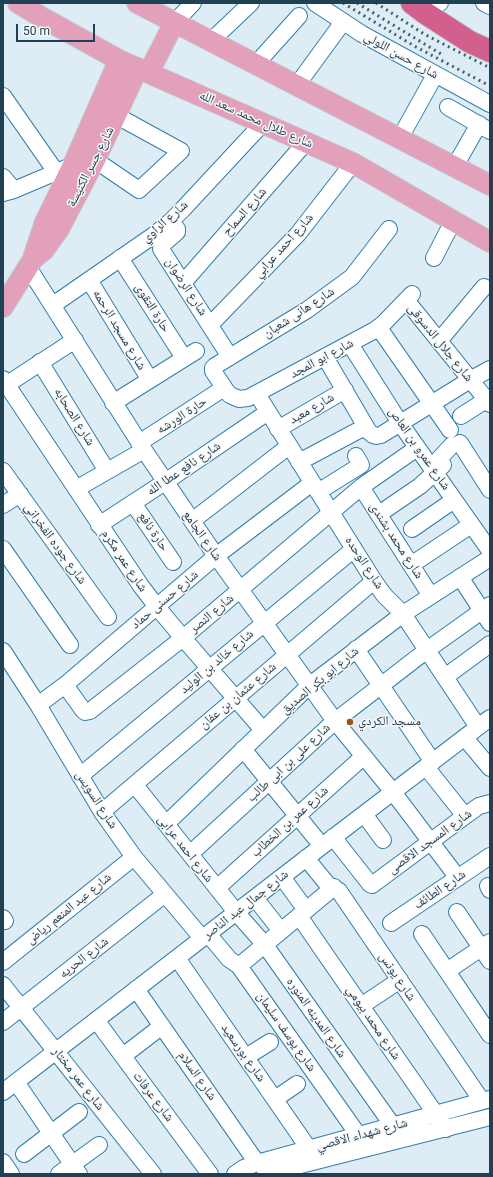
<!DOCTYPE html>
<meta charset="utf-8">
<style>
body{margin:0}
#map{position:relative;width:493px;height:1177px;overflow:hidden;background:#deecf6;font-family:Roboto,sans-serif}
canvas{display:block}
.frame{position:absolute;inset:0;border:4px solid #204053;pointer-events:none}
.scale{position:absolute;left:16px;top:24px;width:79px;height:18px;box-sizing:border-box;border:2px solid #204053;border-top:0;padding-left:5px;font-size:12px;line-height:14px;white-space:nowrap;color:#204053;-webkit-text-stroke:3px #f7f7f7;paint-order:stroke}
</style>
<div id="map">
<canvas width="493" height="1177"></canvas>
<div class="frame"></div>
<div class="scale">50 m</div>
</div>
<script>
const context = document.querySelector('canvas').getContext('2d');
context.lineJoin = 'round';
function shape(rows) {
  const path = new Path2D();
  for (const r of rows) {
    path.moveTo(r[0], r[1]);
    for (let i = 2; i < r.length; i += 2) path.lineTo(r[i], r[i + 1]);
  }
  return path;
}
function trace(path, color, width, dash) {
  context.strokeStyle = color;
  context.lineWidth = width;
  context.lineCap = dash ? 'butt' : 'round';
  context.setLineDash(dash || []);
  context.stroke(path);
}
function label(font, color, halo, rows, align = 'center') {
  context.font = font + ' Roboto,"Noto Naskh Arabic",sans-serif';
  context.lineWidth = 3;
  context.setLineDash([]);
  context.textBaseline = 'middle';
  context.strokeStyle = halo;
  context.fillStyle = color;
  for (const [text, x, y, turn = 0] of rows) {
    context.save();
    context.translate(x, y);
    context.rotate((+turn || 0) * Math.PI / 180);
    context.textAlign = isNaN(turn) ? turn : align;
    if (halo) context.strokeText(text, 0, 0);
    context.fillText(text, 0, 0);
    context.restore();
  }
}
const minor = shape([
 [315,3,362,34,490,104],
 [439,3,440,3],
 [484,3,490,6],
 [174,23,193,3],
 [211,41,251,3],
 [256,64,299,16],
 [297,85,343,22],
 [3,96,56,172],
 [448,107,490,131],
 [400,138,435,75],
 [95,160,139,190,181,151,117,116],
 [455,166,479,124],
 [3,177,14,190],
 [3,193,14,190,66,168],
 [170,222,177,229,177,232,162,245,161,249,230,357],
 [389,229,352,277,307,310,215,366,213,368,213,371,227,392,230,395,239,399,248,398,375,330,383,324,412,294],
 [120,258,184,358],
 [434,258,453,221],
 [28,267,144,450,216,556,335,721,393,792,458,878],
 [89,280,150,380],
 [183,283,306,142],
 [406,300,490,404],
 [53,305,154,235,170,222,183,209,263,123],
 [210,325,298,234,353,163],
 [379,328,450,430],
 [439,341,484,287],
 [350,344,400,423,490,551],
 [325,357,369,432],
 [40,362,107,471],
 [3,379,141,586,157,607,183,638,263,730],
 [6,385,75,340],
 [257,394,374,581,384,595,403,614,478,727],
 [113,403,196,351],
 [461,416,486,400],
 [278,429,345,390],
 [139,443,224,388],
 [460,443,490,490],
 [299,462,361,429,366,429,373,435,376,436,381,435,470,380,490,369],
 [3,471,108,617],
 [361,487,431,596],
 [76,489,144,450],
 [318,492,361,465,356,456],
 [133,503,173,562],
 [3,505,20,494],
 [379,514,420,486,443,465,439,459,452,445],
 [192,521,289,446],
 [99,525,165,482,268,412],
 [412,529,454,500],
 [3,549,70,645],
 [411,565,471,525],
 [460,577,490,623],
 [356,649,433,762],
 [3,651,38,705,102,812,134,857,202,938],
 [445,677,490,644],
 [65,685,83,710,85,712,90,711,183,638,361,487,417,448],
 [38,705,65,685,216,556,312,483],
 [465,738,490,768],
 [243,749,322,846],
 [426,767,465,816],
 [80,776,354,549],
 [135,785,236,912,265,945,393,1126],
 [102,812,374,581],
 [364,814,383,840],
 [166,824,310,685,403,614,490,558],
 [333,837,370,884,372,885,465,816,479,806,490,803],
 [190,854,335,721,427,650,490,605],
 [306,858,328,885,339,891,482,1101],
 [282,877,306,910],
 [488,886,490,890],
 [217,888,364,756],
 [255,898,281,931],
 [457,912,490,961],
 [299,916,446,1129],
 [3,918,5,921],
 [391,923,490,856],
 [208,934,229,959,239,966,359,1136],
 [422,934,490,1035],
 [177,958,309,1149],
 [3,962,134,857],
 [239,966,334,887],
 [447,971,490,942],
 [3,985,153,1174],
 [136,989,257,1163],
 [361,1006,400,980],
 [96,1020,210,1174],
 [3,1022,165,894],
 [123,1056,162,1026],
 [246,1057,270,1042],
 [16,1082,79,1174],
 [3,1092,322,846,490,718],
 [275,1099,297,1084],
 [24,1154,79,1112],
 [3,1162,11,1174],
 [59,1174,99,1145],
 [235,1174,244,1168,257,1163,490,1099],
 [265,1174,490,1117]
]);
const major = shape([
 [18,3,43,18,119,60,353,163,490,242],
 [137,3,490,185],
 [149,72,174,23],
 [34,255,45,222,73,165,119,60],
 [3,307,33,259,44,250,59,229,95,160,138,68]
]);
const highway = shape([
 [412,3,425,13,470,42,490,51]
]);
const rail = shape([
 [343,3,416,47,490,86],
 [357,3,441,54],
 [376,3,424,34,490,68]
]);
const markers = [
 [350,722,4,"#95551d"]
];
const streetNames = [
 ["شارع حسن اللولي",401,56,29],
 ["شارع طلال محمد سعد الله",256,120,24],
 ["شارع جسر الكنيسة",91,167,-63],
 ["شارع السماح",245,212,-49],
 ["شارع الراوي",165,222,-41],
 ["شارع احمد عرابي",284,246,-48],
 ["شارع الرضوان",186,287,57],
 ["حارة التقوى",152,308,58],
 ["شارع هانى شعبان",299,313,-33],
 ["شارع مسجد الرحمه",119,330,59],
 ["شارع جلال الدسوقى",440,343,51],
 ["شارع ابو المجد",322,359,-28],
 ["شارع معبد",312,409,-30],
 ["حارة الورشه",182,416,-33],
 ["شارع الصحابه",74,417,58],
 ["شارع عمرو بن العاص",419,449,55],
 ["شارع نافع عطا الله",184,469,-34],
 ["حارة نافع",153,532,56],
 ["شارع الجامع",202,536,55],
 ["شارع محمد بشندى",396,541,57],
 ["شارع جوده الفخراني",55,544,54],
 ["شارع عمر مكرم",124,561,56],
 ["شارع الوحده",364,563,57],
 ["شارع حسنى حماد",165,600,-40],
 ["شارع النصر",212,614,-40],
 ["شارع خالد بن الوليد",217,662,-40],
 ["شارع ابو بكر الصديق",320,681,-40],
 ["شارع عثمان بن عفان",238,696,-40],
 ["شارع على بن ابى طالب",289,763,-43],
 ["شارع السويس",96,800,57],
 ["شارع عمر بن الخطاب",290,822,-42],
 ["شارع المسجد الاقصى",430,842,-36],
 ["شارع احمد عرابى",185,849,52],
 ["شارع الطائف",440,890,-34],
 ["شارع جمال عبد الناصر",246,905,-38],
 ["شارع عبد المنعم رياض",69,909,-39],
 ["شارع الحريه",84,958,-38],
 ["شارع يونس",397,977,56],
 ["شارع المدينه المنوره",316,1018,55],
 ["شارع محمد بيومي",373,1023,56],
 ["شارع يوسف سليمان",286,1032,55],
 ["شارع بورسعيد",243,1053,55],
 ["شارع السلام",197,1076,55],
 ["شارع عمر مختار",78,1079,52],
 ["شارع عرفات",153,1097,53],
 ["شارع شهداء الاقصي",362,1135,-15]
];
const poiNames = [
 ["مسجد الكردي",358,722]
];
trace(minor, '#307eaa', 18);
trace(major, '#c1cacf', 22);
trace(highway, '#c1cacf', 24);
trace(minor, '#fff', 16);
trace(major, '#e3a0ba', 20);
trace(highway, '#d1608c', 22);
trace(rail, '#436071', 3, [2, 4]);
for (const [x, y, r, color] of markers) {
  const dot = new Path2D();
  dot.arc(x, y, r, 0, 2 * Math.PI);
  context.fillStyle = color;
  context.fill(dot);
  trace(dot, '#f7f7f7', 1.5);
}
label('13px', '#204053', '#f7f7f7', streetNames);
label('13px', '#204053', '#f7f7f7', poiNames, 'left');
</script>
